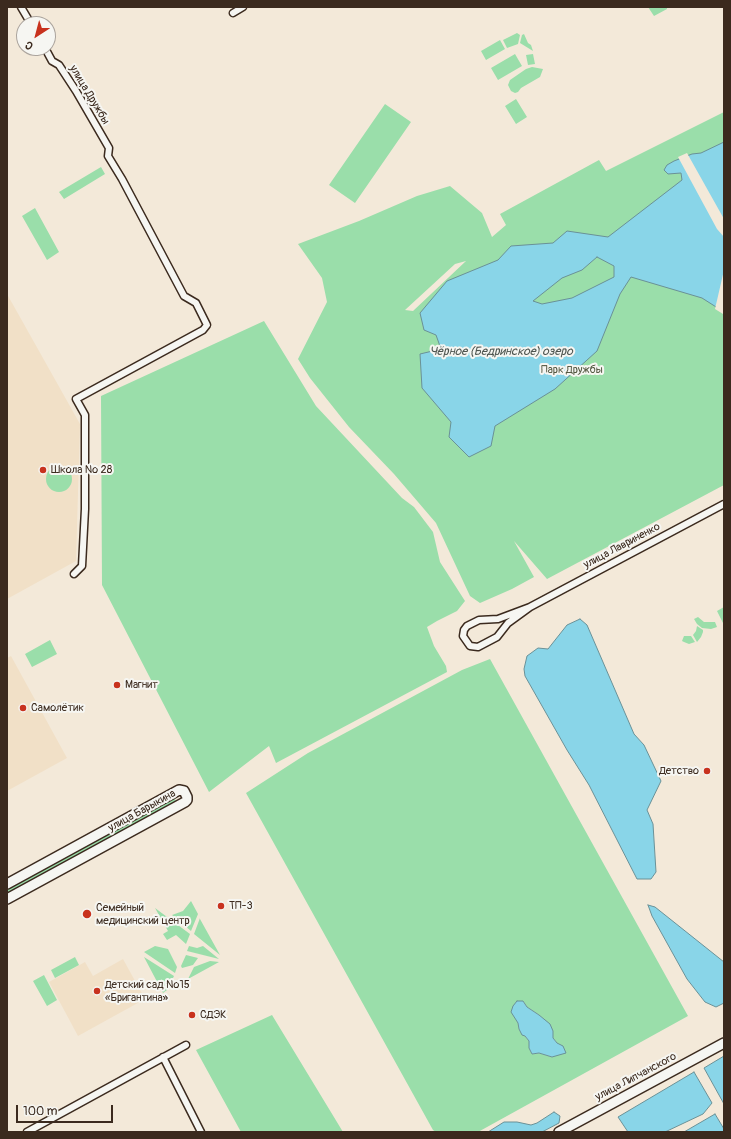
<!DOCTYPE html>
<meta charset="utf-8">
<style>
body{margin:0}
#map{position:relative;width:731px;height:1139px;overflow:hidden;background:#f3e9d9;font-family:Pangolin,sans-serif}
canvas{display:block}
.frame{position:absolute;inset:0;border:8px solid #3b2a1e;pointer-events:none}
.north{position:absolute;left:16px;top:16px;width:40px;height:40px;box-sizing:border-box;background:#f6f6f2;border:1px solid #aba49d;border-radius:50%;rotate:216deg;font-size:11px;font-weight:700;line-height:16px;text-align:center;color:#3b2a1e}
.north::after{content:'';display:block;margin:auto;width:14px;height:18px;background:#c8321e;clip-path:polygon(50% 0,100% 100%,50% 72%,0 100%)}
.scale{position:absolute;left:16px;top:1105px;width:97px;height:18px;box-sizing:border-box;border:2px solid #3b2a1e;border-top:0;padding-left:5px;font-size:12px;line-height:14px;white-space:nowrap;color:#3b2a1e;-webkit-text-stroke:3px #f6f6f2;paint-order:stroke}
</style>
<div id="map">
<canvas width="731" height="1139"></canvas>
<div class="frame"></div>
<div class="north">С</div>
<div class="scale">100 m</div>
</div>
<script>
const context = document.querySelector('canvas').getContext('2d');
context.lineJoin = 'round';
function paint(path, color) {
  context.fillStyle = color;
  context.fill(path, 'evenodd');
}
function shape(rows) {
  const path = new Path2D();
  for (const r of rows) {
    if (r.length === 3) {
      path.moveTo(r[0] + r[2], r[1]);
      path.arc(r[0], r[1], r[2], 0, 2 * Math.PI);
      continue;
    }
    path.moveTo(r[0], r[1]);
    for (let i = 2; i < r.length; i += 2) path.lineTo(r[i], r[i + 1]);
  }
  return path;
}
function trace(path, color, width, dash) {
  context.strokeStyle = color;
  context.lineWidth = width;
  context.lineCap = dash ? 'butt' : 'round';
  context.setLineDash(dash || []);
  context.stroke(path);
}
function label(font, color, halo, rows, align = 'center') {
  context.font = font + ' Pangolin,sans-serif';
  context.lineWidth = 4;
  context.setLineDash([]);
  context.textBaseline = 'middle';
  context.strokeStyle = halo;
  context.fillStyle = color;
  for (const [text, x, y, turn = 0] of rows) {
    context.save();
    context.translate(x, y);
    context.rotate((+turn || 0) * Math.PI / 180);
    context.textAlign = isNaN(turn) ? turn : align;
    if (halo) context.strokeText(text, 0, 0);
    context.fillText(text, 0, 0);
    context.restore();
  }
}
const built = shape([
 [7,294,80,424,76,561,7,599],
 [11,656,67,758,7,791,7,658],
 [123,959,145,999,78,1036,49,982,85,962,93,976]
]);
const green = shape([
 [648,7,667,7,667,9,654,16],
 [517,33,520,35,518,44,507,48,503,40],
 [524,34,528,43,531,45,533,51,520,43,522,35],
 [500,40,505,49,486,60,481,51],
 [515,54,522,66,498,80,491,68],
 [533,54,535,64,528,65,526,55],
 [532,67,543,69,540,77,521,88,518,92,515,93,511,91,508,85,510,80,526,69],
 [516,99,527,117,516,124,505,106],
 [385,104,411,122,355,203,329,185],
 [724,112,724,485,547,579,514,541,534,577,512,589,480,603,470,596,436,523,394,474,349,427,310,378,298,359,327,302,322,278,298,244,359,221,417,196,450,186,482,213,492,237,506,225,500,214,599,160,606,171],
 [466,261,413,311,405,310,455,264],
 [101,167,105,174,64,199,59,192],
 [35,208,59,252,47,260,22,216],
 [264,321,316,406,402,498,414,507,433,532,440,562,465,601,457,611,437,621,427,627,434,646,446,666,447,672,276,763,269,746,209,792,102,585,101,396],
 [59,479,13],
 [724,607,724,625,717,611],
 [698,617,704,622,715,622,717,627,711,629,702,628,697,624,694,619],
 [697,626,703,630,703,632,701,637,697,642,693,635,696,631],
 [684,636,691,636,695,642,689,644,684,642,682,641],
 [50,640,57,654,32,667,25,654],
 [490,659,688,1016,478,1132,436,1132,433,1130,246,793,308,753,462,670],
 [523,1001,527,1007,539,1015,553,1031,553,1038,557,1043,552,1057,539,1053,532,1054,529,1048,529,1041,519,1029,518,1023],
 [174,798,176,801,7,893,7,889],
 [191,901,198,914,191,931,172,915,183,911],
 [155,908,190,934,186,944,176,935,167,940,163,934,168,931],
 [200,918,200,919,220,955,194,934],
 [155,946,168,949,177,967,175,973,144,952],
 [189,946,197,948,203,946,219,959,187,951],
 [186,955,198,958,193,965,182,968,181,966],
 [75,957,79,965,55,978,51,970],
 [144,957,174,976,167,990,163,993],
 [210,961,219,962,188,979,194,967],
 [44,975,57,1000,47,1006,33,981],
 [272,1015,343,1132,241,1132,196,1050]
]);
const water = shape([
 [724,142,724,312,702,298,631,277,620,294,597,351,555,389,495,426,491,446,469,457,449,437,451,422,422,388,420,354,441,349,436,335,424,330,420,313,447,281,498,260,511,246,553,243,567,231,608,237,682,180,681,173,668,174,664,170,667,165,674,161,692,154,701,153,724,142],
 [597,257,614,266,614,277,572,298,542,304,533,301,562,278,582,270,597,257],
 [580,619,587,625,634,734,644,745,661,781,647,810,653,824,656,872,651,879,637,879,589,785,567,750,525,676,524,669,527,656,538,648,548,649,567,625,580,619],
 [648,905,655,907,724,962,724,1003,716,1007,705,1002,687,979,652,916,648,905],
 [517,1001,523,1001,527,1007,539,1015,550,1024,553,1031,553,1038,557,1043,563,1046,566,1053,552,1057,539,1053,532,1054,529,1048,529,1041,525,1036,522,1035,519,1029,518,1023,511,1012,513,1006,517,1001],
 [724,1056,724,1104,704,1068,724,1056],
 [694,1072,712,1103,703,1114,665,1132,628,1132,618,1117,694,1072],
 [554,1112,560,1116,559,1123,542,1132,488,1132,504,1122,517,1122,531,1125,537,1123,554,1112],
 [715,1114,724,1129,724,1132,684,1132,715,1114]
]);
const pier = shape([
 [687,153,724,219,724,237,717,229,678,157],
 [724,270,724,308,723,314,715,309]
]);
const street = shape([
 [21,7,31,24],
 [233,13,243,7],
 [45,48,52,61,59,65,76,91,109,148,108,156,122,179,184,296,196,303,207,325,203,330,76,399,85,415,85,509,82,566,74,574],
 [530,607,498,619,479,620,467,626,464,630,463,636,470,646,478,647,497,637,508,623,530,607,724,504],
 [163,1057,201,1132],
 [27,1132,186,1045]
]);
const secondary = shape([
 [7,884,179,790,184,791,187,797,187,800,185,802,7,899],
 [559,1132,724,1043]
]);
const markers = [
 [43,470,4,"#c8321e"],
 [117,685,4,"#c8321e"],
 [23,708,4,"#c8321e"],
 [707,771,4,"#c8321e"],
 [221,906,4,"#c8321e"],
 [87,914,5,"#c8321e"],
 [97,991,4,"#c8321e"],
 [192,1015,4,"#c8321e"]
];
const streetNames = [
 ["улица Дружбы",89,95,59],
 ["улица Лавриненко",622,546,-28],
 ["улица Барыкина",142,811,-29],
 ["улица Липчанского",636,1077,-28]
];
const parkNames = [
 ["Парк Дружбы",572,370]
];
const poiNames = [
 ["Школа № 28",51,470],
 ["Магнит",125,685],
 ["Самолётик",31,708],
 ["Детство",699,771,"right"],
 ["ТП-3",229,906],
 ["Семейный",96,908],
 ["медицинский центр",96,921],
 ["Детский сад №15",105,985],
 ["«Бригантина»",105,998],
 ["СДЭК",200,1015]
];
const waterNames = [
 ["Чёрное (Бедринское) озеро",501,352]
];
paint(built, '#f1e0c7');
paint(green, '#9adeaa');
paint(water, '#89d5e8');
trace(water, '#6a9197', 1);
paint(pier, '#f3e9d9');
trace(street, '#3b2a1e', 9);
trace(secondary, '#3b2a1e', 12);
trace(street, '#f6f6f2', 6);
trace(secondary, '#f6f6f2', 9);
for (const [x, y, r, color] of markers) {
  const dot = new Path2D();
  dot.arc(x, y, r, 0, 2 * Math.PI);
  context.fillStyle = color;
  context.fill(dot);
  trace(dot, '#f6f6f2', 1.5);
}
label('11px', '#3b2a1e', '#f6f6f2', streetNames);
label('11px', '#535741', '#f6f6f2', parkNames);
label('11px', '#3b2a1e', '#f6f6f2', poiNames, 'left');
label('italic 12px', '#4e5550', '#f6f6f2', waterNames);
</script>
